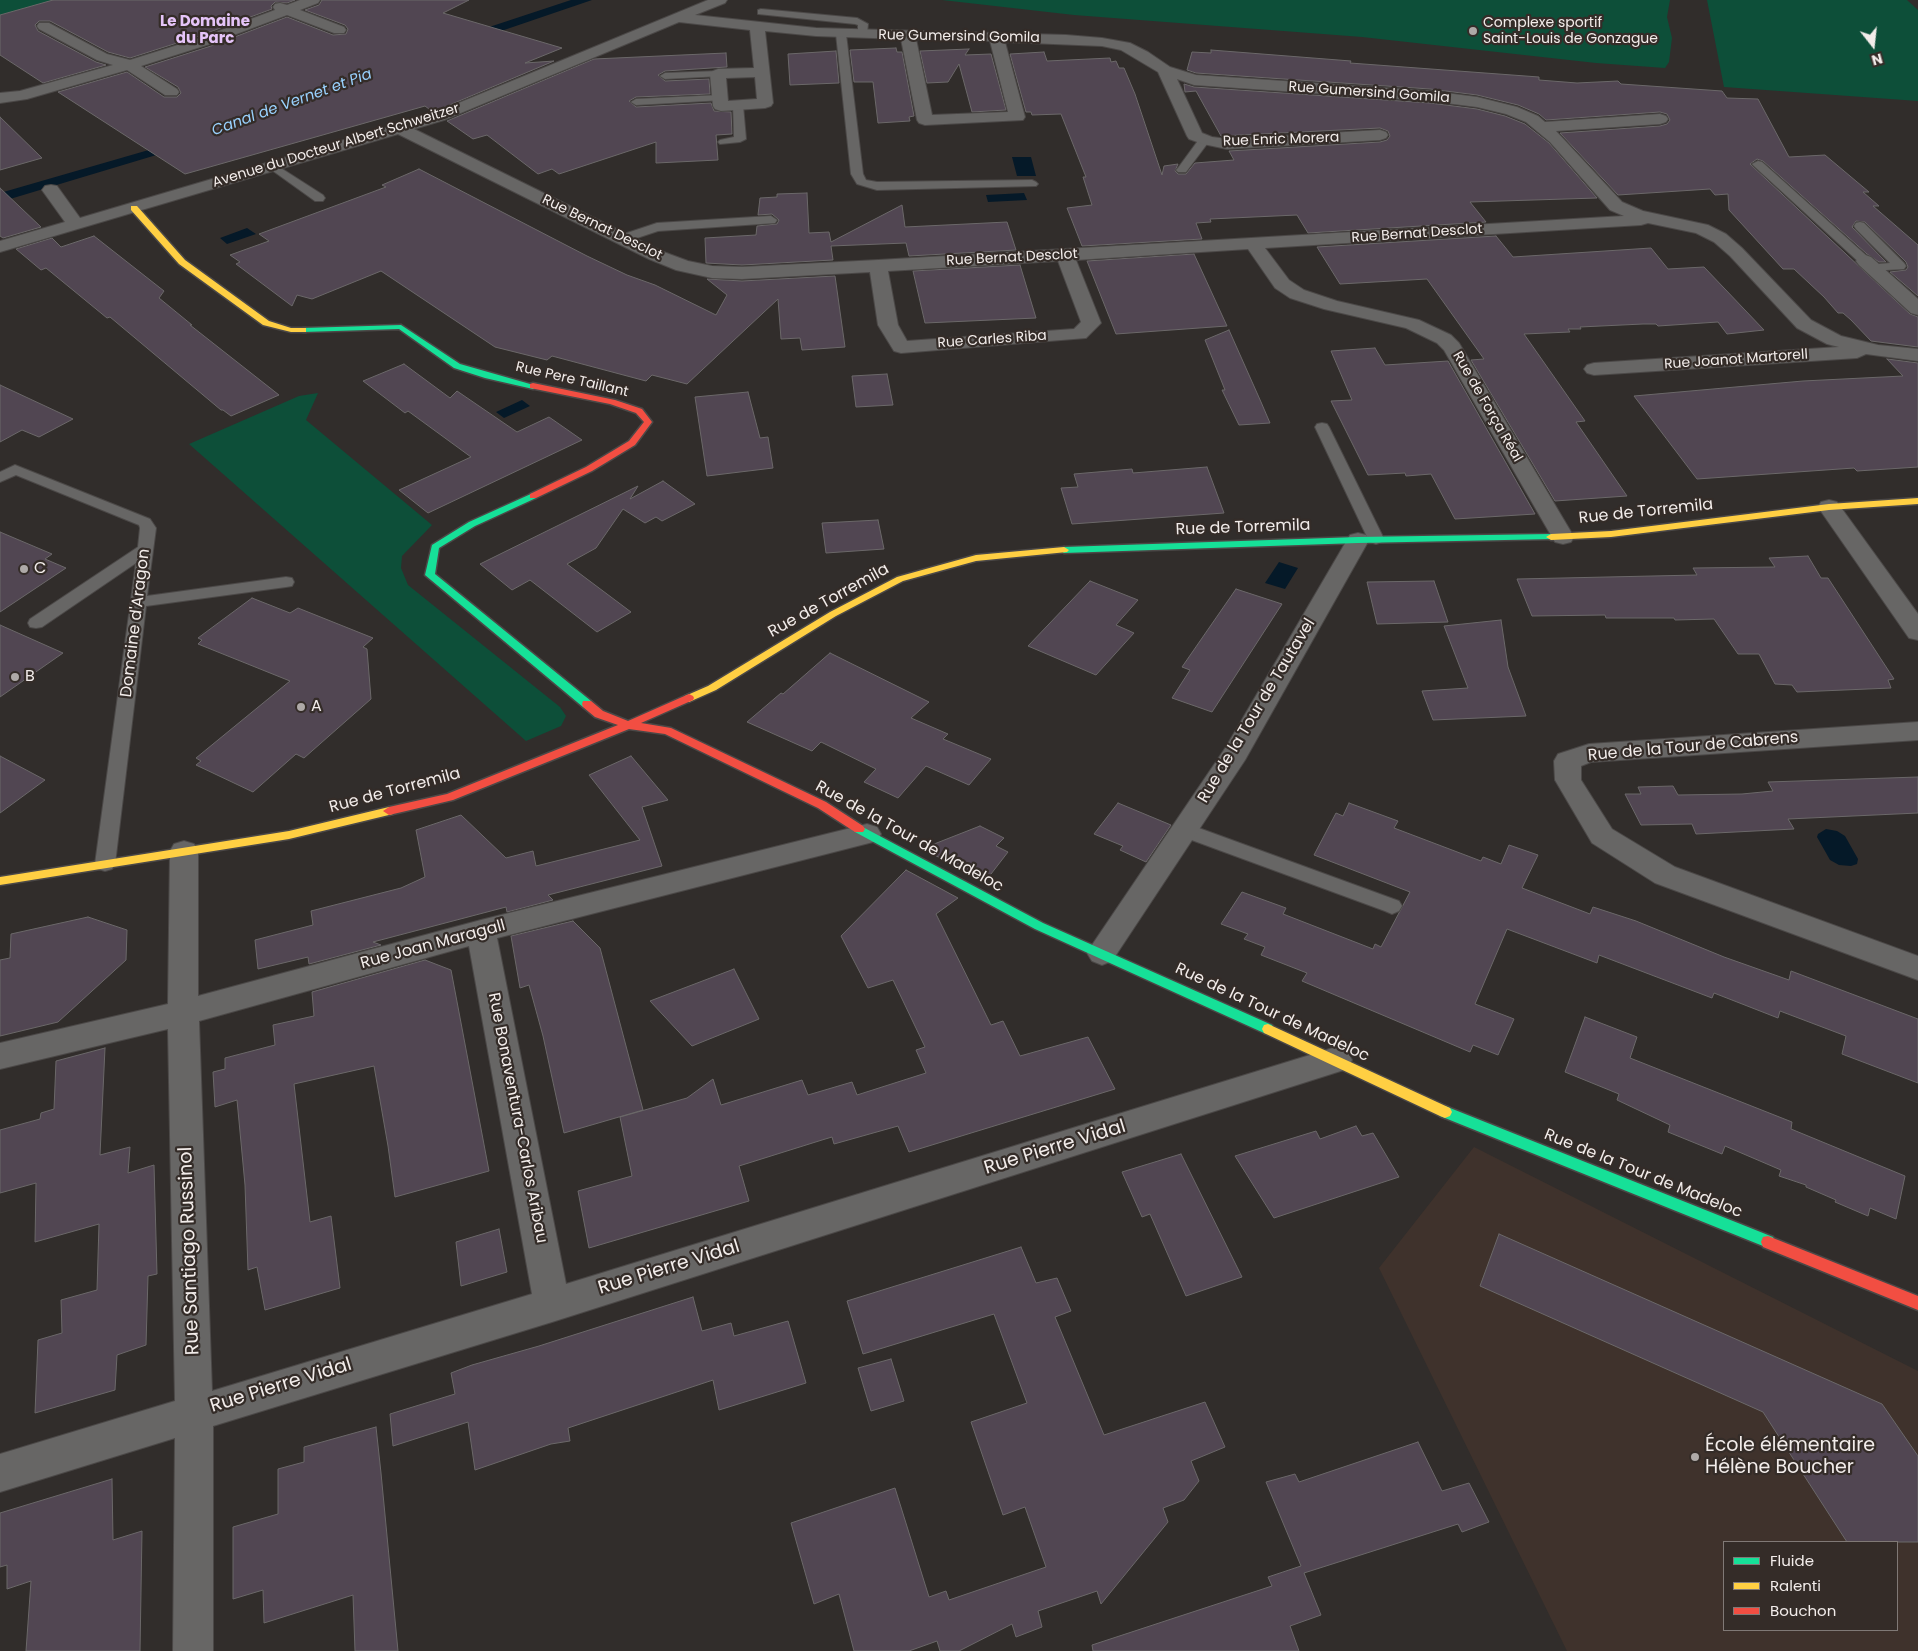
<!DOCTYPE html>
<meta charset="utf-8">
<style>
body{margin:0}
#map{position:relative;width:1918px;height:1651px;overflow:hidden;background:#312d2b;font-family:Poppins,sans-serif}
canvas{display:block}
.legend{position:absolute;left:1723px;top:1541px;width:175px;height:90px;box-sizing:border-box;background:#342c28;border:1px solid #807976;margin:0;padding:6px 9px;list-style:none;font-size:15px;color:#f2ecea}
.legend li{display:flex;align-items:center;gap:10px;height:25px}
.legend b{width:25px;border:1px solid #807976}
.north{position:absolute;left:1848px;top:20px;width:50px;height:50px;-webkit-text-stroke:4px #342c28;paint-order:stroke;rotate:164deg;font-size:14px;font-weight:700;line-height:20px;text-align:center;color:#f2ecea}
.north::after{content:'';display:block;margin:auto;width:18px;height:22px;background:#f2ecea;clip-path:polygon(50% 0,100% 100%,50% 72%,0 100%)}
</style>
<div id="map">
<canvas width="1918" height="1651"></canvas>
<ul class="legend">
<li><b style="height:6px;background:#16e098"></b>Fluide</li>
<li><b style="height:6px;background:#ffcf43"></b>Ralenti</li>
<li><b style="height:6px;background:#f24e42"></b>Bouchon</li>
</ul>
<div class="north">N</div>
</div>
<script>
const context = document.querySelector('canvas').getContext('2d');
context.lineJoin = 'round';
function paint(path, color) {
  context.fillStyle = color;
  context.fill(path, 'evenodd');
}
function shape(rows) {
  const path = new Path2D();
  for (const r of rows) {
    path.moveTo(r[0], r[1]);
    for (let i = 2; i < r.length; i += 2) path.lineTo(r[i], r[i + 1]);
  }
  return path;
}
function trace(path, color, width, dash) {
  context.strokeStyle = color;
  context.lineWidth = width;
  context.lineCap = dash ? 'butt' : 'round';
  context.setLineDash(dash || []);
  context.stroke(path);
}
function label(font, color, halo, rows, align = 'center') {
  context.font = font + ' Poppins,sans-serif';
  context.lineWidth = 4.5;
  context.setLineDash([]);
  context.textBaseline = 'middle';
  context.strokeStyle = halo;
  context.fillStyle = color;
  for (const [text, x, y, turn = 0] of rows) {
    context.save();
    context.translate(x, y);
    context.rotate((+turn || 0) * Math.PI / 180);
    context.textAlign = isNaN(turn) ? turn : align;
    if (halo) context.strokeText(text, 0, 0);
    context.fillText(text, 0, 0);
    context.restore();
  }
}
const built = shape([
 [1474,1147,1918,1371,1918,1651,1567,1651,1379,1268],
 [1724,1542,1897,1542,1897,1630,1724,1630]
]);
const green = shape([
 [0,0,56,0,0,15],
 [942,0,1670,0,1667,17,1672,38,1669,62,1665,68,1596,63,1362,37,1074,15],
 [1707,0,1907,0,1918,10,1918,101,1724,87],
 [318,393,306,420,432,525,402,556,401,568,408,585,560,707,566,716,561,726,526,741,189,444,299,396]
]);
const water = shape([
 [571,0,592,0,466,43,173,150,0,202,0,193,166,145,456,38],
 [1012,157,1031,157,1036,176,1017,176],
 [1024,193,1027,200,988,202,986,195],
 [247,228,256,234,227,244,220,238],
 [522,400,530,406,504,418,496,412],
 [1279,562,1298,568,1285,589,1265,583],
 [1826,829,1837,831,1845,836,1858,859,1857,864,1851,866,1839,865,1830,860,1817,837,1818,834]
]);
const building = shape([
 [53,0,295,0,287,3,275,2,271,6,272,9,199,36,130,58,108,52,50,21,39,21,35,25,38,31,96,62,106,65,43,83,0,55,0,15,53,0],
 [322,0,469,0,443,13,562,48,525,63,554,61,433,112,425,106,185,174,58,92,127,72,164,97,177,97,181,93,178,87,145,67,211,46,287,17,333,35,346,34,348,29,345,25,305,10,319,5,322,0],
 [896,48,897,52,902,52,914,116,909,117,910,121,878,123,873,82,854,82,850,50,896,48],
 [969,49,965,55,991,54,1006,110,972,112,959,64,948,82,927,83,920,51,969,49],
 [1211,50,1351,61,1350,63,1539,77,1539,80,1577,83,1618,81,1621,84,1722,91,1727,98,1758,99,1789,157,1825,155,1869,192,1863,192,1879,206,1873,206,1918,245,1918,296,1890,272,1906,270,1908,267,1906,262,1865,222,1856,221,1852,227,1886,262,1879,262,1867,254,1763,161,1757,159,1750,164,1910,314,1918,317,1918,347,1871,341,1851,320,1843,313,1838,313,1824,297,1794,269,1783,269,1729,210,1728,194,1715,195,1710,189,1618,195,1560,133,1660,126,1667,124,1670,120,1667,114,1660,112,1546,120,1539,114,1518,105,1477,95,1430,89,1196,73,1187,70,1192,52,1211,53,1211,50],
 [836,51,839,83,790,85,788,54,836,51],
 [1044,52,1047,61,1110,58,1111,62,1116,61,1119,68,1124,68,1135,94,1162,175,1164,166,1178,164,1175,171,1178,174,1186,174,1195,163,1234,160,1229,151,1380,142,1387,140,1390,136,1388,131,1380,128,1221,136,1196,91,1185,92,1184,84,1194,87,1430,103,1477,109,1505,116,1525,124,1549,143,1597,198,1470,202,1486,222,1308,233,1297,215,1210,219,1211,222,1196,223,1202,239,1082,246,1067,208,1092,205,1083,177,1086,177,1061,114,1032,115,1031,112,1026,112,1010,54,1044,52],
 [726,53,727,67,665,71,658,75,665,81,709,79,710,94,636,97,629,101,636,107,711,103,714,111,731,112,732,134,716,135,718,160,656,163,656,142,559,174,552,169,538,174,487,135,473,139,447,121,594,59,726,53],
 [0,117,42,158,0,170,0,117],
 [419,169,587,256,627,275,655,285,716,315,727,295,707,279,742,281,835,276,845,347,802,350,800,338,781,339,778,299,687,384,652,375,646,381,552,356,547,360,495,347,381,271,312,299,297,295,292,306,236,264,240,262,230,255,269,241,259,234,386,187,382,185,419,169],
 [0,188,41,227,3,238,0,236,0,188],
 [807,193,809,233,829,232,831,242,902,205,905,227,1007,222,1016,250,909,256,906,243,831,246,833,260,742,265,706,263,705,238,756,235,757,226,777,224,779,220,772,214,758,215,760,198,777,197,777,194,807,193],
 [94,236,164,291,159,298,192,325,190,325,279,395,231,416,223,410,221,410,110,317,107,318,46,268,41,270,16,249,52,238,61,247,94,236],
 [1496,236,1513,257,1651,248,1668,269,1704,267,1764,330,1727,334,1718,322,1658,326,1656,324,1643,324,1580,327,1581,329,1568,329,1570,332,1524,334,1585,421,1576,422,1627,496,1555,501,1471,360,1484,359,1427,279,1340,284,1317,247,1496,236],
 [1194,254,1227,326,1116,334,1087,261,1194,254],
 [1020,265,1036,318,925,323,913,271,1020,265],
 [1229,330,1261,402,1270,423,1239,425,1222,390,1225,390,1205,340,1229,330],
 [1375,348,1385,365,1448,361,1535,514,1455,519,1431,474,1406,476,1405,473,1368,475,1331,401,1352,400,1331,351,1375,348],
 [1887,359,1918,363,1918,467,1857,471,1854,468,1697,479,1634,396,1803,381,1903,376,1887,359],
 [404,364,450,398,457,391,517,432,549,417,582,440,428,513,399,490,471,457,408,411,405,413,363,381,404,364],
 [887,374,893,405,856,407,852,376,887,374],
 [0,385,73,419,39,437,22,430,0,442,0,385],
 [748,392,760,438,768,437,773,468,707,476,695,397,748,392],
 [1207,467,1224,513,1072,524,1061,488,1078,487,1074,474,1132,469,1133,473,1207,467],
 [663,481,695,504,662,521,656,517,645,523,623,509,596,548,567,564,631,612,597,632,530,580,512,590,480,564,638,486,630,499,663,481],
 [878,520,884,549,826,553,822,523,878,520],
 [0,532,52,554,45,559,66,568,0,612,0,532],
 [1808,556,1821,578,1828,578,1894,679,1888,680,1891,688,1797,692,1792,685,1775,684,1759,654,1738,654,1714,619,1675,620,1674,618,1606,618,1605,615,1532,616,1517,579,1697,575,1693,568,1775,567,1769,558,1808,556],
 [1090,581,1138,600,1116,625,1134,633,1096,675,1028,646,1090,581],
 [1434,581,1448,622,1377,624,1367,582,1434,581],
 [1236,589,1282,604,1212,712,1172,698,1190,670,1182,667,1236,589],
 [252,598,290,613,298,608,373,638,363,647,367,649,371,699,304,758,296,754,253,792,196,765,201,761,196,758,290,681,198,644,202,640,198,638,252,598],
 [1501,620,1508,667,1526,716,1433,720,1422,691,1468,688,1444,626,1501,620],
 [0,625,63,653,0,697,0,625],
 [830,653,929,702,911,718,948,734,943,739,991,759,969,785,926,766,898,798,864,782,876,769,821,742,812,751,747,722,781,693,783,694,830,653],
 [0,756,45,780,0,813,0,756],
 [631,756,668,800,642,807,662,866,548,895,553,900,507,912,506,907,373,942,381,945,309,964,308,957,258,969,255,940,313,925,311,911,401,888,425,877,416,830,461,815,506,858,533,851,536,866,640,840,589,775,631,756],
 [1918,777,1918,813,1788,819,1794,829,1696,834,1692,824,1641,825,1625,794,1641,794,1638,787,1673,786,1678,795,1742,794,1773,791,1768,782,1918,777],
 [1118,803,1171,825,1146,862,1120,850,1123,846,1094,834,1118,803],
 [1349,803,1398,821,1394,828,1481,861,1483,857,1501,864,1509,845,1538,855,1522,888,1590,914,1593,907,1636,921,1724,957,1789,980,1791,971,1918,1019,1918,1083,1842,1054,1846,1036,1780,1011,1778,1018,1714,993,1712,998,1599,955,1597,963,1507,929,1475,1004,1514,1019,1498,1055,1473,1045,1470,1052,1302,981,1307,973,1261,955,1265,947,1244,939,1248,934,1221,924,1242,892,1286,908,1283,914,1373,949,1375,944,1381,947,1410,892,1314,855,1336,813,1343,816,1349,803],
 [980,826,1004,838,996,846,1008,852,991,874,982,880,925,850,929,846,980,826],
 [906,870,958,898,936,914,991,1025,1003,1021,1020,1056,1088,1037,1115,1089,909,1152,898,1126,834,1144,832,1137,822,1140,739,1166,749,1201,589,1248,578,1191,632,1176,620,1117,687,1098,713,1079,721,1105,802,1080,808,1095,852,1082,857,1095,926,1073,916,1050,925,1047,893,980,868,988,841,936,906,870],
 [88,917,127,930,126,960,58,1022,0,1036,0,960,10,958,11,934,88,917],
 [573,921,600,948,643,1110,564,1133,543,1036,529,985,520,988,511,936,573,921],
 [425,960,451,970,489,1171,395,1197,388,1146,374,1066,294,1084,310,1222,331,1216,340,1288,265,1310,257,1267,248,1270,245,1185,237,1100,215,1107,213,1072,225,1069,225,1058,275,1045,273,1025,314,1016,312,992,425,960],
 [734,969,759,1019,692,1046,650,1001,734,969],
 [1585,1017,1637,1037,1630,1058,1792,1122,1791,1129,1905,1176,1896,1219,1870,1208,1868,1216,1835,1202,1836,1200,1806,1187,1806,1185,1779,1176,1781,1170,1725,1146,1722,1154,1668,1132,1670,1125,1617,1100,1619,1094,1565,1072,1585,1017],
 [105,1048,100,1155,130,1147,128,1173,154,1165,157,1274,148,1276,146,1345,117,1355,115,1390,35,1413,38,1340,62,1333,61,1300,97,1290,99,1224,35,1242,36,1183,0,1193,0,1130,40,1119,41,1113,54,1109,56,1061,105,1048],
 [1356,1126,1362,1136,1373,1133,1399,1177,1274,1218,1235,1156,1316,1131,1320,1139,1356,1126],
 [1181,1154,1242,1277,1186,1296,1150,1214,1142,1217,1122,1172,1181,1154],
 [499,1229,507,1272,461,1286,456,1242,499,1229],
 [1499,1234,1882,1404,1918,1456,1918,1542,1847,1542,1763,1412,1480,1286,1499,1234],
 [1021,1247,1036,1283,1057,1278,1071,1311,1055,1317,1104,1435,1205,1402,1225,1447,1191,1461,1199,1481,1184,1500,1163,1508,1168,1522,1101,1604,1097,1591,1038,1611,1042,1627,1016,1637,1012,1624,959,1651,940,1651,937,1641,909,1651,854,1651,839,1594,814,1604,791,1523,895,1488,929,1597,946,1591,949,1600,1046,1567,1025,1507,1003,1515,971,1422,1027,1403,994,1314,863,1354,847,1301,1021,1247],
 [693,1297,702,1331,731,1323,734,1336,788,1321,806,1383,719,1410,713,1380,568,1428,570,1441,551,1444,475,1470,468,1422,393,1446,390,1414,455,1394,451,1373,472,1365,539,1346,693,1297],
 [891,1359,904,1401,871,1411,858,1368,891,1359],
 [376,1427,381,1473,398,1651,355,1651,353,1595,264,1623,263,1590,233,1599,233,1527,278,1514,278,1469,304,1462,304,1447,376,1427],
 [1418,1442,1442,1491,1469,1483,1489,1522,1462,1532,1458,1524,1304,1573,1321,1615,1290,1626,1299,1651,1093,1651,1092,1645,1272,1586,1268,1577,1301,1566,1266,1482,1295,1474,1299,1482,1418,1442],
 [112,1479,113,1540,142,1531,140,1651,26,1651,31,1581,7,1589,7,1565,0,1567,0,1513,112,1479]
]);
const lane = shape([
 [761,9,857,18,868,24,867,34,862,37,858,36,858,25,855,24,758,14,758,10,761,9],
 [841,31,846,34,863,174,866,180,877,182,1032,180,1036,182,1038,184,1036,186,877,190,857,184,851,174,836,34,841,31],
 [718,71,723,74,722,76,665,79,660,76,665,73,718,71],
 [720,95,725,98,724,100,636,105,631,102,636,99,720,95],
 [738,102,743,105,746,139,740,142,720,144,718,142,720,140,734,137,733,105,738,102],
 [1204,137,1210,140,1186,172,1178,172,1176,170,1178,168,1200,138,1204,137],
 [1758,161,1762,162,1869,258,1871,261,1869,264,1861,264,1754,166,1752,164,1758,161],
 [273,163,323,195,325,198,323,201,315,201,269,168,267,166,269,164,273,163],
 [771,216,777,220,775,223,658,231,622,243,616,239,618,236,657,223,771,216],
 [1860,222,1864,223,1904,263,1906,266,1904,269,1868,271,1866,268,1868,265,1890,263,1856,229,1854,226,1856,223,1860,222],
 [1322,423,1327,424,1329,427,1384,539,1382,542,1376,544,1370,542,1368,539,1315,427,1317,424,1322,423],
 [15,465,150,519,156,528,147,596,286,577,292,578,294,582,292,586,286,587,146,606,115,864,112,869,105,871,98,869,95,864,136,563,42,627,36,628,30,627,28,623,30,619,138,547,140,528,139,525,16,475,0,482,0,472,15,465],
 [1185,823,1399,901,1402,906,1399,911,1392,914,1385,911,1178,835,1176,830,1178,825,1185,823]
]);
const street = shape([
 [300,0,320,0,318,3,300,10,344,27,346,30,344,33,334,33,287,15,210,44,141,66,177,89,179,92,177,95,165,95,127,70,27,99,0,103,0,93,20,91,113,65,97,60,39,29,37,26,39,23,49,23,107,54,130,60,200,38,275,10,273,7,275,4,280,3,287,5,300,0],
 [708,0,727,0,725,3,695,15,816,28,1066,35,1102,38,1130,43,1148,52,1170,67,1196,75,1430,91,1477,97,1517,107,1538,116,1545,122,1660,114,1666,116,1668,119,1666,122,1660,124,1556,131,1622,202,1643,211,1708,225,1726,234,1742,248,1811,320,1841,336,1878,345,1918,349,1918,361,1866,354,1857,358,1594,375,1587,373,1584,369,1587,365,1594,363,1839,347,1827,344,1797,328,1730,256,1714,242,1696,233,1648,223,1641,225,1265,248,1289,280,1304,290,1337,301,1419,320,1451,335,1459,343,1574,537,1571,542,1563,544,1555,542,1552,537,1444,350,1437,343,1406,328,1324,309,1290,298,1275,288,1248,249,1076,260,1101,323,1086,338,901,353,894,351,878,325,870,272,742,279,712,278,676,270,649,259,398,134,0,252,0,241,65,222,42,190,45,186,51,185,57,186,80,218,432,114,708,0],
 [679,22,750,30,754,68,718,69,713,71,710,74,713,106,715,109,721,111,765,108,771,106,773,103,765,31,816,36,901,39,917,120,919,123,925,125,1023,120,1025,117,1005,42,1102,46,1121,50,1158,72,1187,136,1189,139,1203,144,1227,149,1380,140,1386,138,1388,135,1386,132,1380,130,1227,139,1212,137,1202,133,1177,79,1194,85,1430,101,1477,107,1506,114,1526,122,1550,142,1610,210,1624,216,878,260,742,267,712,266,688,261,661,251,414,129,444,120,679,22],
 [916,39,990,41,1008,112,932,115,916,39],
 [755,77,757,99,728,101,726,78,755,77],
 [1058,261,1081,322,1074,329,907,341,898,325,888,271,1058,261],
 [1865,255,1871,257,1918,299,1918,315,1911,313,1859,265,1856,261,1859,257,1865,255],
 [1829,500,1837,502,1918,614,1918,640,1909,638,1818,507,1821,502,1829,500],
 [1358,533,1366,535,1369,540,1245,760,1112,961,1102,965,1092,961,1087,953,1092,945,1226,747,1347,540,1350,535,1358,533],
 [1918,722,1918,740,1591,762,1581,766,1581,780,1612,829,1675,867,1918,956,1918,980,1655,883,1592,843,1555,780,1554,761,1558,754,1589,744,1918,722],
 [867,824,877,827,881,834,877,841,497,938,566,1284,1336,1047,1347,1051,1352,1060,1347,1069,552,1322,213,1426,213,1651,173,1651,175,1438,0,1492,0,1454,175,1401,168,1029,0,1069,0,1043,168,1004,170,851,174,844,184,841,194,844,198,851,198,996,481,920,867,824],
 [469,946,532,1294,212,1391,199,1021,469,946]
]);
const fast = shape([
 [401,325,460,364,537,386,533,389,485,378,454,368,399,329,303,332,299,330,303,328,401,325],
 [533,493,536,494,536,498,475,526,439,548,435,574,591,701,592,704,591,707,587,708,583,707,425,575,432,545,469,522,533,493],
 [1551,534,1554,535,1554,539,1358,543,1064,553,1059,550,1064,547,1358,537,1551,534],
 [859,825,1043,923,1272,1025,1274,1029,1272,1033,1268,1034,1264,1033,1035,929,855,832,853,829,859,825],
 [1445,1106,1773,1237,1775,1242,1773,1247,1768,1248,1440,1116,1438,1112,1440,1108,1445,1106]
]);
const slow = shape([
 [131,206,137,206,185,260,269,321,291,328,306,328,306,332,291,332,263,325,179,264,131,210,131,206],
 [1918,498,1918,504,1829,510,1611,537,1551,540,1546,537,1551,534,1611,531,1829,504,1918,498],
 [1064,547,1069,550,1067,552,976,561,903,581,836,616,716,690,689,702,684,698,685,696,708,686,830,612,897,577,976,555,1064,547],
 [389,807,395,811,393,814,289,839,0,885,0,877,289,831,389,807],
 [1268,1024,1450,1108,1452,1112,1450,1116,1445,1118,1440,1116,1264,1033,1262,1029,1264,1025,1268,1024]
]);
const jam = shape([
 [533,383,615,400,642,409,652,422,635,445,592,471,536,498,530,498,530,494,586,467,629,441,644,422,636,413,610,404,530,388,530,384,533,383],
 [689,694,693,696,694,698,693,700,641,723,671,728,826,802,863,826,865,829,863,832,855,832,818,808,665,734,629,729,453,800,389,815,383,811,389,807,447,794,618,725,595,717,583,707,582,704,583,701,591,701,603,711,628,721,689,694],
 [1768,1236,1918,1296,1918,1310,1763,1247,1761,1242,1763,1237,1768,1236]
]);
const markers = [
 [1473,31,5,"#aea9a7"],
 [24,569,5,"#aea9a7"],
 [15,677,5,"#aea9a7"],
 [301,707,5,"#aea9a7"],
 [1695,1457,5,"#aea9a7"]
];
const farPoinames = [
 ["Complexe sportif",1483,23],
 ["Saint-Louis de Gonzague",1483,39]
];
const farStreetnames = [
 ["Rue Gumersind Gomila",959,37,1],
 ["Rue Gumersind Gomila",1369,93,4],
 ["Rue Enric Morera",1281,140,-2],
 ["Avenue du Docteur Albert Schweitzer",336,146,-17],
 ["Rue Bernat Desclot",602,228,26],
 ["Rue Bernat Desclot",1417,234,-4],
 ["Rue Bernat Desclot",1012,258,-3],
 ["Rue Carles Riba",992,340,-4],
 ["Rue Joanot Martorell",1736,360,-4],
 ["Rue Pere Taillant",572,380,13],
 ["Rue de Força Réal",1487,407,60]
];
const farNeighbourhoodnames = [
 ["Le Domaine",205,22],
 ["du Parc",205,39]
];
const farWaternames = [
 ["Canal de Vernet et Pia",292,103,-20]
];
const streetNames = [
 ["Rue de Torremila",1646,512,-6],
 ["Rue de Torremila",1243,528,-2],
 ["Rue de Torremila",829,601,-29],
 ["Domaine d'Aragon",136,623,-83],
 ["Rue de la Tour de Tautavel",1257,711,-59],
 ["Rue de la Tour de Cabrens",1693,747,-5],
 ["Rue de Torremila",395,791,-15],
 ["Rue de la Tour de Madeloc",909,837,29],
 ["Rue Joan Maragall",433,945,-15],
 ["Rue de la Tour de Madeloc",1272,1013,25],
 ["Rue Bonaventura-Carlos Aribau",517,1118,79],
 ["Rue de la Tour de Madeloc",1643,1174,22]
];
const poiNames = [
 ["C",34,569],
 ["B",25,677],
 ["A",311,707]
];
const nearStreetnames = [
 ["Rue Pierre Vidal",1055,1148,-17],
 ["Rue Santiago Russinol",190,1251,-92],
 ["Rue Pierre Vidal",669,1268,-17],
 ["Rue Pierre Vidal",281,1386,-17]
];
const nearPoinames = [
 ["École élémentaire",1705,1446],
 ["Hélène Boucher",1705,1468]
];
paint(built, '#3f322c');
paint(green, '#0d4f39');
paint(water, '#051928');
paint(building, '#514652');
trace(building, '#6b6869', 1);
trace(lane, '#4b4847', 2);
trace(street, '#4b4847', 2);
trace(fast, '#4b4847', 3);
trace(slow, '#4b4847', 3);
trace(jam, '#4b4847', 3);
paint(lane, '#676665');
paint(street, '#676665');
paint(fast, '#16e098');
paint(slow, '#ffcf43');
paint(jam, '#f24e42');
for (const [x, y, r, color] of markers) {
  const dot = new Path2D();
  dot.arc(x, y, r, 0, 2 * Math.PI);
  context.fillStyle = color;
  context.fill(dot);
  trace(dot, '#342c28', 2);
}
label('14px', '#f2ecea', '#342c28', farPoinames, 'left');
label('14px', '#f2ecea', '#342c28', farStreetnames);
label('bold 15px', '#e5c4f8', '#342c28', farNeighbourhoodnames);
label('italic 15px', '#99d1fd', '#342c28', farWaternames);
label('16px', '#f2ecea', '#342c28', streetNames);
label('16px', '#f2ecea', '#342c28', poiNames, 'left');
label('19px', '#f2ecea', '#342c28', nearStreetnames);
label('19px', '#f2ecea', '#342c28', nearPoinames, 'left');
</script>
